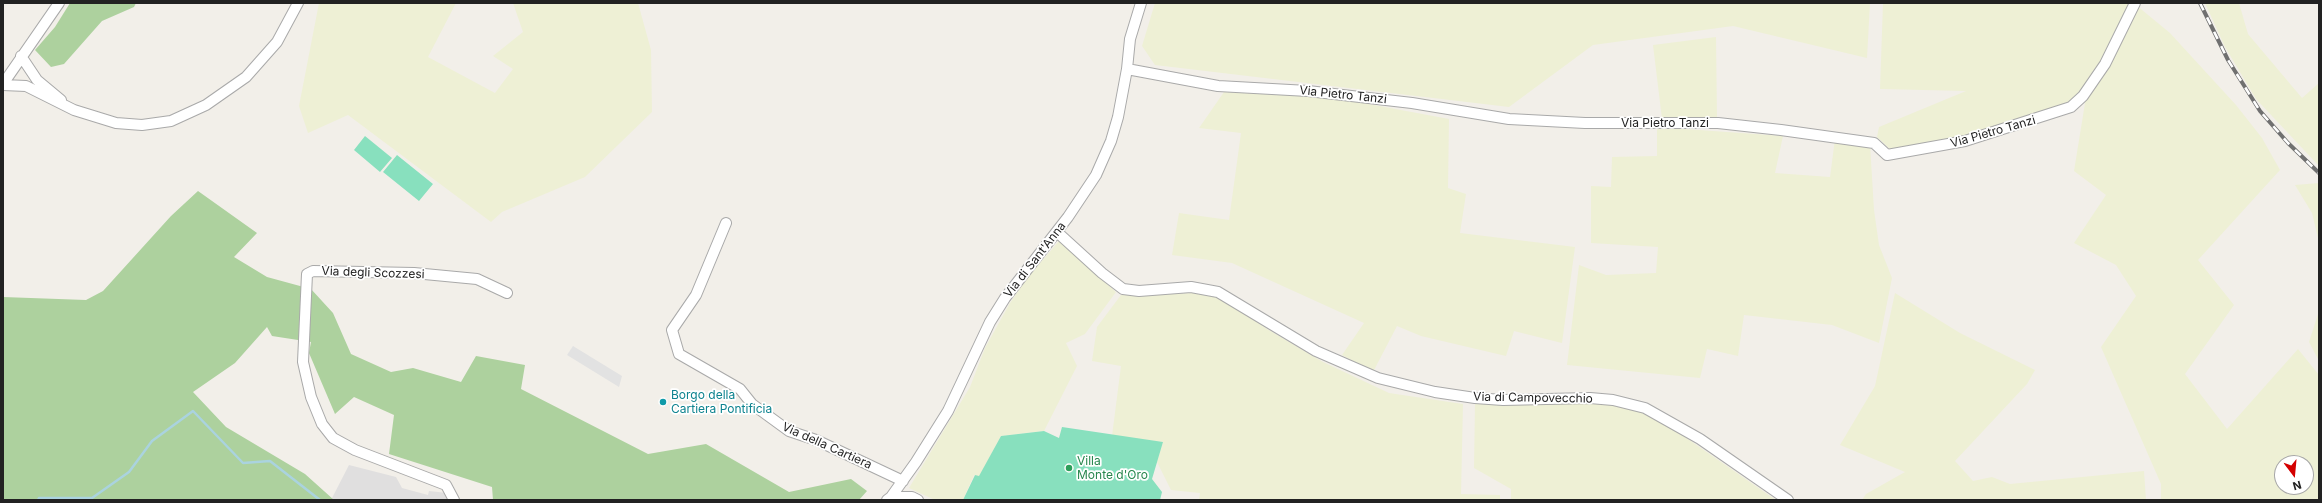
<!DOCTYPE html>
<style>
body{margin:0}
#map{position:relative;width:2322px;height:503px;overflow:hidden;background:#f2efe9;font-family:Inter,sans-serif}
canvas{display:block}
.frame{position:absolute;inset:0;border:4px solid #222;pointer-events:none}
.north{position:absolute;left:2274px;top:455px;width:40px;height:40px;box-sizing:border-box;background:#fff;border:1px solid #a7a7a7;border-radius:50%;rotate:164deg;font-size:11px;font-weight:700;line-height:16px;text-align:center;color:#222}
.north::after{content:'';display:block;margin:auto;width:14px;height:18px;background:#d40000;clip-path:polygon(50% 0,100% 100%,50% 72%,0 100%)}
</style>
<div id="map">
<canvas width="2322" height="503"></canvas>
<div class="frame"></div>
<div class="north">N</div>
</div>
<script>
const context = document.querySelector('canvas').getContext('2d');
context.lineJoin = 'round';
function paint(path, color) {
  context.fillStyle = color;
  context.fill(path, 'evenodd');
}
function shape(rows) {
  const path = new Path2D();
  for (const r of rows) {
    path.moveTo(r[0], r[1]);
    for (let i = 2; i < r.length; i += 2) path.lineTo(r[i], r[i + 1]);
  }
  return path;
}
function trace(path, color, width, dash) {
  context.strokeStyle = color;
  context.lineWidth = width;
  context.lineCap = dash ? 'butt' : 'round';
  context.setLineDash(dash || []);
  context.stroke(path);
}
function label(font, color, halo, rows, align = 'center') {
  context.font = font + ' Inter,sans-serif';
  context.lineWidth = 3.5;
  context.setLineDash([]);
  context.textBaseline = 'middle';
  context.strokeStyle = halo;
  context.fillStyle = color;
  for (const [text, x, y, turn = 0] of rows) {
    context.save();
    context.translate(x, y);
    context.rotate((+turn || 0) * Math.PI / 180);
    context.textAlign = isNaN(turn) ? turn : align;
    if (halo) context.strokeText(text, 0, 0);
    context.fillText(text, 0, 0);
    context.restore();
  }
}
const residential = shape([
 [349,465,396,477,402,488,428,495,429,491,447,493,450,500,331,500]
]);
const farmland = shape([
 [319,3,456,3,428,57,495,93,513,69,493,56,523,32,513,3,638,3,651,50,652,112,585,177,502,212,491,222,348,115,308,133,299,106],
 [1155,3,1870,3,1867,58,1733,26,1593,45,1509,107,1155,65,1142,46],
 [1883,3,2132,3,2098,71,2080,96,2062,107,2003,126,1933,143,1890,149,1877,137,1879,127,1966,91,1880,89],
 [2205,3,2239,3,2248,34,2302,98,2319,83,2319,166,2256,99,2225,47],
 [2136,5,2170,33,2236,105,2262,138,2280,170,2198,260,2234,305,2185,374,2227,429,2298,349,2319,375,2319,500,2161,500,2161,484,2101,347,2136,296,2116,265,2074,243,2106,195,2074,171,2086,97,2122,40],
 [2282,463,2306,463,2306,487,2282,487],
 [1716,37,1717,118,1662,119,1653,45],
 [1224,92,1305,96,1358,102,1449,119,1448,188,1466,194,1460,233,1575,247,1562,343,1514,331,1506,356,1421,336,1397,326,1373,372,1342,355,1364,323,1232,263,1172,255,1179,213,1229,220,1241,133,1199,128],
 [1657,127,1783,136,1775,173,1830,177,1835,139,1870,144,1874,210,1879,245,1892,278,1879,343,1832,325,1744,315,1738,356,1707,349,1700,378,1567,365,1579,265,1606,275,1656,273,1658,247,1591,243,1591,186,1611,187,1612,157,1657,156],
 [2319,183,2319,242,2312,213,2295,185],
 [1059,241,1116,292,1085,334,1066,343,1077,366,1044,431,1001,436,979,477,974,475,963,500,935,500,909,488,970,387,985,348,1010,303,1028,277],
 [1194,293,1222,297,1267,329,1323,362,1389,393,1463,404,1461,494,1500,495,1500,500,1199,500,1200,493,1171,490,1157,462,1163,442,1112,436,1121,366,1092,361,1097,327,1121,295],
 [1895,293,1960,333,2035,370,2027,384,1955,461,1973,481,1992,477,2010,484,2144,471,2146,500,1862,500,1866,494,1905,472,1840,445,1875,386],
 [2319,311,2319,361,2309,342],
 [1582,402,1627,406,1646,410,1776,500,1511,500,1511,489,1474,468,1475,403]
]);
const forest = shape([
 [70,3,136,3,134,7,102,21,64,64,51,67,35,50,55,27],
 [198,191,257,233,234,257,267,277,311,289,333,313,351,354,391,372,413,368,461,382,476,356,525,365,521,389,648,454,706,444,789,492,851,479,867,491,859,500,493,500,492,487,389,454,394,415,354,397,335,414,309,353,311,342,272,336,267,327,235,363,193,392,226,427,305,474,334,500,3,500,3,297,86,300,103,291,171,216]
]);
const pitch = shape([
 [365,136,392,158,380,172,354,150],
 [397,155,433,184,419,201,383,172],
 [1062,427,1163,442,1152,479,1162,492,1160,500,963,500,975,475,979,476,1001,436,1044,431,1059,438]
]);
const parking = shape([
 [573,346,622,376,619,387,567,355]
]);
const stream = shape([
 [38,500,39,498,92,498,129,472,152,441,193,411,243,463,270,461,320,500]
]);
const minor = shape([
 [21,56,37,80,61,100],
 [1127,69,1218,86,1308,91,1412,103,1509,119,1585,123,1718,123,1781,130,1874,143,1887,155,1965,141,2071,107,2083,96,2105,64,2135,3],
 [3,84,59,3],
 [3,85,26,86,74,110,116,123,142,125,171,121,206,105,246,77,277,42,298,3],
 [726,223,696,295,672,330,679,354,740,389,752,404,789,431,816,440,903,481],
 [1057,232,1102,273,1123,289,1139,291,1191,287,1218,292,1316,351,1378,378,1435,392,1475,398,1503,400,1590,398,1613,400,1645,408,1700,439,1788,500],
 [891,497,912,497,918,500],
 [454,500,446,485,355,450,333,438,322,424,311,397,303,362,307,274,313,271,414,273,477,279,507,293],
 [887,500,891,497,916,462,948,411,990,322,1005,298,1068,217,1096,175,1111,141,1118,117,1127,69,1130,39,1141,3]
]);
const rail = shape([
 [2200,3,2228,60,2260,111,2288,143,2319,173]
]);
const markers = [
 [663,402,4,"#0f9aa8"],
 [1069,468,4,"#2e9e5b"]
];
const streetNames = [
 ["Via Pietro Tanzi",1343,95,6],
 ["Via Pietro Tanzi",1665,123],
 ["Via Pietro Tanzi",1993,132,-16],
 ["Via di Sant'Anna",1035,260,-52],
 ["Via degli Scozzesi",373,273,2],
 ["Via di Campovecchio",1533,398,1],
 ["Via della Cartiera",827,446,24]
];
const cultureNames = [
 ["Borgo della",671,395],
 ["Cartiera Pontificia",671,409]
];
const leisureNames = [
 ["Villa",1077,461],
 ["Monte d'Oro",1077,475]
];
paint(residential, '#e0dfdf');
paint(farmland, '#eef0d5');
paint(forest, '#add19e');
paint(pitch, '#88e0be');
paint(parking, '#e2e2e2');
trace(stream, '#aad3df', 2.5);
trace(minor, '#a9a9a9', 12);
trace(minor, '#fff', 10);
trace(rail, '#707070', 4);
trace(rail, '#fff', 2.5, [8]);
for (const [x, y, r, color] of markers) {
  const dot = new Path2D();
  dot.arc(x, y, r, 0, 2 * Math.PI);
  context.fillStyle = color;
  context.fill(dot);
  trace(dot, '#fff', 1.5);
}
label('12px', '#222', '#fff', streetNames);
label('12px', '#0d838f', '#fff', cultureNames, 'left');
label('12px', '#27864d', '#fff', leisureNames, 'left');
</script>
